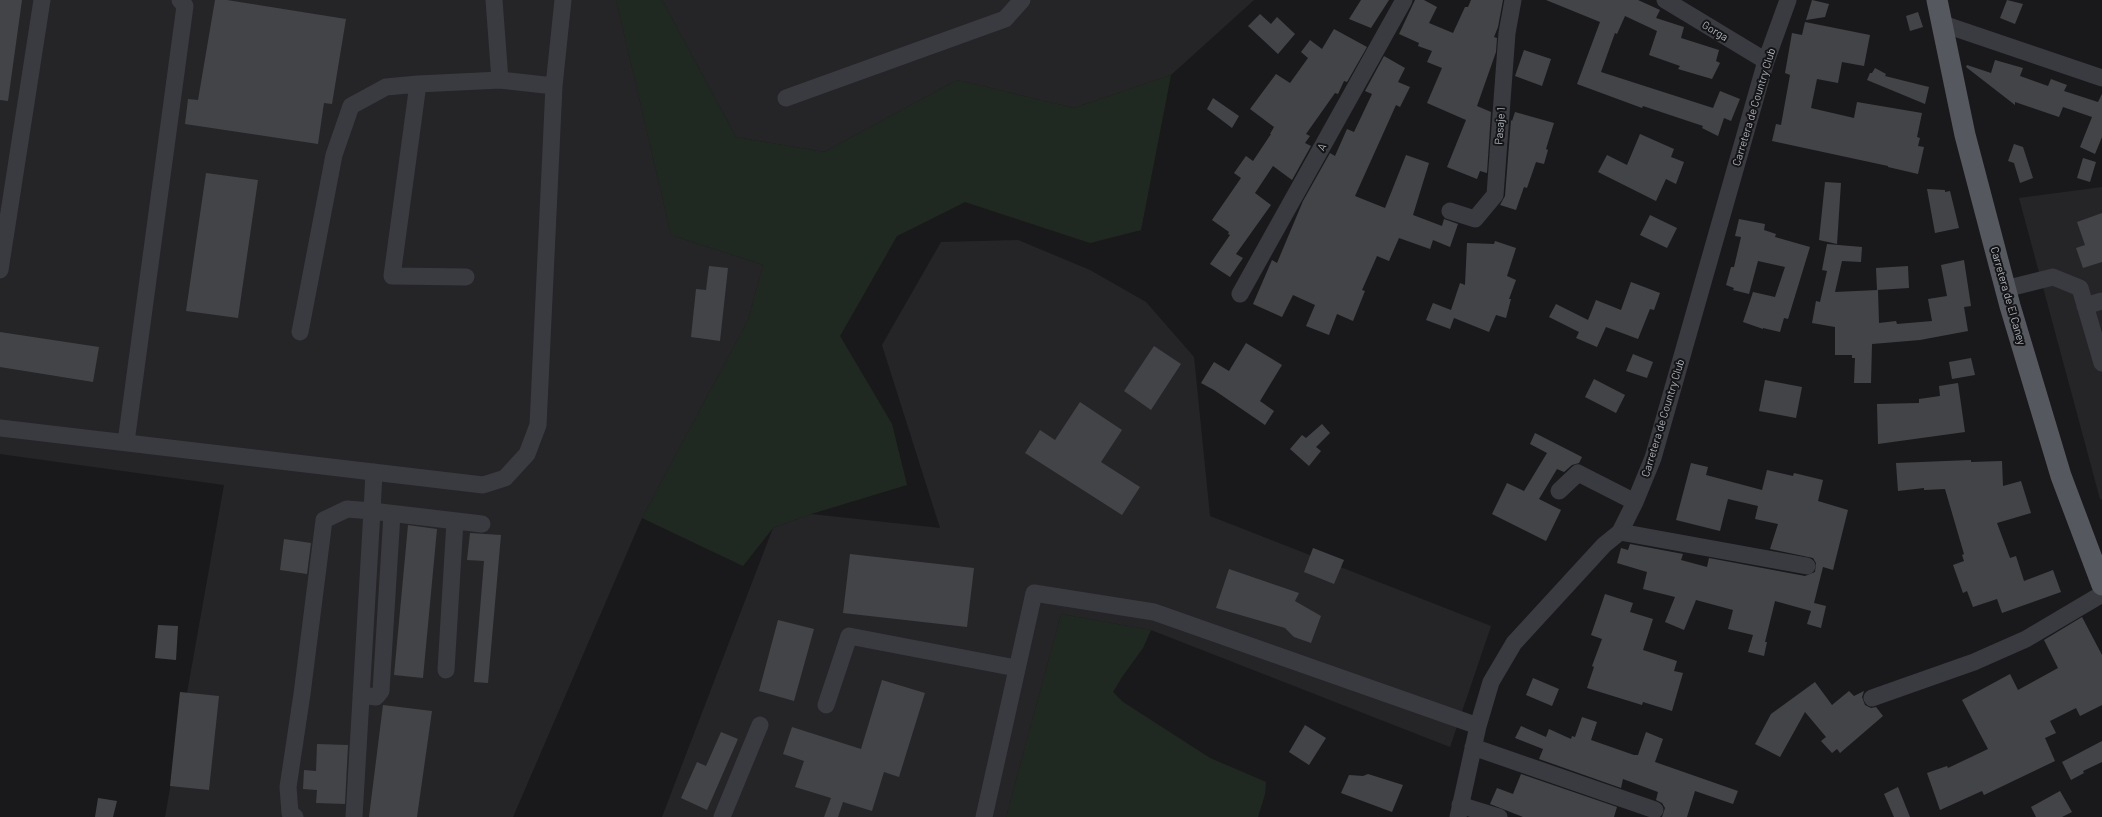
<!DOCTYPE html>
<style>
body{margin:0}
canvas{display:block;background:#19191b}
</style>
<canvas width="2102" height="817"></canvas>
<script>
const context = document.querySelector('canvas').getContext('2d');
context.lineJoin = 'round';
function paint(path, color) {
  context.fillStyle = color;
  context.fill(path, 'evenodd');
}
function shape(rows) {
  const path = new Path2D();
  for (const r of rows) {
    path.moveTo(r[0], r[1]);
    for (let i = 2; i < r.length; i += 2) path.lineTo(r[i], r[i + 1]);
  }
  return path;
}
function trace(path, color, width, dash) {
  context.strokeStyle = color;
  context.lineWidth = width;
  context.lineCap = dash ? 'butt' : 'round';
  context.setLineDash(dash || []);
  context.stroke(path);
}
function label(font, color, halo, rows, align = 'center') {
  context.font = font + ' Barlow,sans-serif';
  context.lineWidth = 4;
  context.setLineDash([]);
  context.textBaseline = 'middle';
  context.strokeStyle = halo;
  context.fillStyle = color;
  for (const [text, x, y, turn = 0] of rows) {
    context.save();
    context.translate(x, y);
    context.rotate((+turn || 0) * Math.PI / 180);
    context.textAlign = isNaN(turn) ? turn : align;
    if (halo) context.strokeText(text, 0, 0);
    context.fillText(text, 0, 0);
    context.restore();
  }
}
const built = shape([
 [0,0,616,0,671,235,763,265,748,320,642,518,513,817,165,817,224,485,0,454],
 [662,0,1254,0,1171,75,1074,108,957,80,824,152,736,137],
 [2102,187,2102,500,2100,499,2019,198],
 [1018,240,1090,270,1146,302,1194,357,1210,516,1491,626,1450,747,1151,630,1061,614,1006,817,662,817,773,528,811,514,940,528,882,345,941,242]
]);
const green = shape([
 [616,0,662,0,736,137,824,152,957,80,1074,108,1171,75,1141,230,1090,243,965,202,897,236,840,336,892,424,907,485,811,514,773,528,743,566,642,518,748,320,763,265,671,235],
 [1061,614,1151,630,1143,648,1122,677,1113,692,1123,702,1210,758,1266,782,1265,794,1258,817,1006,817]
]);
const building = shape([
 [0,0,22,0,8,101,0,100],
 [215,0,227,0,346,19,332,104,324,103,318,144,185,124,188,99,198,100],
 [1361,0,1389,0,1371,28,1349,19],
 [1415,0,1424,0,1437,7,1429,23,1453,33,1465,7,1468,7,1471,0,1503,0,1498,27,1494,37,1497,38,1496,52,1477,106,1491,112,1487,173,1480,171,1477,179,1447,167,1466,120,1427,103,1442,68,1427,62,1432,51,1418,46,1419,43,1399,34],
 [1546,0,1638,0,1660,10,1656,18,1684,27,1681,38,1719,50,1716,61,1720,63,1712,79,1678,69,1680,66,1649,55,1657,31,1625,16,1617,34,1615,33,1601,72,1713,108,1720,91,1740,99,1731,121,1724,118,1718,136,1702,128,1703,126,1643,106,1642,108,1577,84,1600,22],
 [1812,0,1829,4,1825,17,1806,20],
 [2007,0,2023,4,2015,24,2000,18],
 [1918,12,1923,27,1910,31,1906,16],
 [1260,14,1271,24,1277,17,1295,34,1278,54,1248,26],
 [1805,22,1870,35,1864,66,1842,62,1838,83,1817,79,1811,108,1854,118,1857,102,1922,113,1917,137,1920,138,1918,146,1924,147,1918,174,1888,167,1888,166,1772,141,1776,124,1781,125,1790,75,1785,73,1792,33,1802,35],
 [1334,29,1367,47,1347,82,1344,81,1338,94,1335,93,1306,134,1310,136,1305,143,1311,146,1292,180,1273,166,1255,193,1271,205,1236,254,1243,258,1230,277,1210,264,1230,235,1228,234,1229,232,1212,220,1241,178,1234,173,1246,156,1253,161,1271,134,1270,134,1274,127,1250,109,1276,74,1290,83,1308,58,1301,52,1310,40,1322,49],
 [1524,50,1551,59,1542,86,1515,76],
 [1384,56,1405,68,1398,82,1410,87,1400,107,1396,105,1355,196,1385,208,1406,155,1429,163,1413,215,1442,226,1444,219,1458,224,1450,247,1433,240,1430,249,1399,238,1389,261,1377,256,1362,290,1365,291,1353,321,1337,314,1329,335,1306,326,1315,305,1293,295,1282,317,1253,304,1272,260,1277,263,1303,201,1330,153,1335,156,1347,129,1354,132,1372,94,1365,91],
 [1995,60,2023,68,2020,76,2048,86,2051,79,2067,85,2064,91,2098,102,2102,94,2102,137,2095,154,2080,147,2092,117,2063,107,2059,117,2015,102,2015,105,1966,67,1967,65,1991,73],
 [1875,68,1886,74,1885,76,1929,87,1925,104,1867,80,1870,73,1872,73],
 [1213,98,1239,116,1232,128,1207,109],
 [1515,112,1554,123,1546,149,1548,150,1544,164,1536,162,1527,188,1524,187,1516,210,1500,205,1505,196,1511,120,1512,121],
 [1640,134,1674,149,1671,157,1684,162,1676,184,1666,179,1656,201,1598,172,1607,155,1627,165],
 [2014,144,2023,147,2033,178,2020,183,2014,163,2008,161],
 [2083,158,2096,162,2090,182,2077,178],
 [206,173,258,180,238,318,186,311],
 [1825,182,1841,183,1837,244,1819,240],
 [1927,189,1945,190,1945,192,1950,191,1959,228,1935,233],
 [2102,213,2102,262,2083,268,2076,248,2085,245,2077,222],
 [1650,215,1677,228,1667,248,1640,235],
 [1739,219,1765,224,1764,230,1776,234,1775,237,1810,247,1788,319,1784,318,1780,332,1763,328,1763,329,1743,322,1753,292,1775,297,1785,267,1758,261,1749,294,1733,290,1734,288,1726,285,1731,267,1734,267,1741,237,1735,236],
 [1495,241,1516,248,1507,276,1516,280,1509,299,1511,299,1506,318,1496,315,1489,332,1454,318,1450,329,1426,320,1433,303,1451,310,1460,283,1465,285,1467,243,1494,244],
 [1827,244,1862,247,1861,262,1842,261,1835,292,1878,290,1879,323,1896,321,1897,324,1932,321,1928,299,1947,296,1941,265,1964,260,1971,306,1964,307,1968,331,1920,340,1872,344,1871,383,1854,383,1855,358,1852,358,1852,355,1835,355,1835,327,1812,323,1816,301,1820,302,1827,271,1822,270],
 [709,266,728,268,720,341,691,337,696,289,706,290],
 [1908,266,1909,288,1877,290,1876,268],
 [1631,282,1660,293,1654,310,1650,309,1638,339,1606,327,1597,347,1576,338,1579,332,1549,317,1556,304,1588,320,1596,300,1621,310],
 [0,332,99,347,93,382,0,367],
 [1246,343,1282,365,1260,401,1274,411,1265,425,1214,390,1201,383,1214,362,1229,371],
 [1154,346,1181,364,1151,410,1124,391],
 [1633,354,1653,362,1647,378,1626,371],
 [1971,358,1975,375,1952,379,1949,362],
 [1594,379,1625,395,1616,413,1585,397],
 [1765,380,1802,387,1796,418,1759,411],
 [1958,383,1965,432,1878,444,1877,404,1919,403,1919,399,1940,396,1939,386],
 [1080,402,1122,430,1101,462,1140,487,1122,515,1025,453,1040,430,1055,440],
 [1322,424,1330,433,1316,447,1321,451,1309,466,1290,449,1302,435,1306,438],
 [1535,433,1582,457,1579,463,1572,465,1564,472,1557,469,1539,499,1561,510,1546,541,1492,514,1507,483,1524,491,1547,453,1530,444],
 [1971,460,1971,462,2002,461,2003,486,2021,481,2031,513,1997,523,2010,558,2016,556,2024,581,2053,570,2061,592,2002,613,1997,599,1973,607,1967,591,1963,593,1953,565,1964,561,1962,555,1964,554,1945,489,1924,490,1924,488,1898,491,1896,463],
 [1691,463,1708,467,1706,475,1762,490,1767,470,1793,476,1794,473,1823,480,1818,501,1848,510,1833,570,1823,567,1814,603,1826,606,1821,628,1807,624,1811,611,1775,601,1765,642,1767,642,1764,656,1748,652,1753,635,1728,629,1733,610,1696,600,1684,630,1665,622,1675,597,1643,589,1647,572,1617,563,1621,548,1628,550,1630,544,1683,554,1681,560,1707,567,1709,558,1805,576,1815,572,1816,563,1813,558,1770,549,1778,524,1755,519,1758,506,1728,499,1720,531,1676,520],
 [408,525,437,529,423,678,394,675],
 [470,533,501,535,488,683,474,682,484,561,467,560],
 [284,539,311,543,307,574,280,570],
 [1313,548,1344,560,1334,584,1304,572],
 [850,554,974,568,967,627,843,613],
 [1229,569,1299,593,1295,601,1321,616,1311,643,1294,637,1285,628,1216,608],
 [1605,594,1633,603,1630,612,1653,619,1643,650,1677,661,1674,671,1683,673,1672,711,1643,702,1642,705,1587,688,1594,667,1592,666,1602,639,1591,635],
 [2082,617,2102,655,2102,705,2080,716,2076,708,2050,721,2056,733,2045,738,2055,761,1984,795,1982,791,1940,810,1927,773,1947,766,1948,768,1988,749,1962,700,2010,674,2018,690,2058,668,2044,640],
 [778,620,814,629,794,701,759,691],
 [158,625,178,626,176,660,155,658],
 [1533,678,1559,689,1552,706,1526,695],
 [882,680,925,693,899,777,884,772,872,811,843,802,838,817,824,817,831,798,795,787,804,761,783,754,792,727,861,749],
 [1815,682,1832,705,1849,691,1854,696,1864,691,1862,697,1865,705,1871,708,1876,707,1883,716,1840,753,1837,749,1832,753,1821,741,1826,737,1805,712,1780,757,1755,744,1771,714],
 [180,692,219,696,209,790,170,786],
 [383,705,432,711,417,817,369,817],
 [1582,717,1597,722,1591,740,1634,755,1638,755,1646,732,1663,739,1655,762,1738,791,1733,804,1695,791,1687,817,1662,817,1665,808,1662,803,1656,800,1658,792,1623,779,1621,788,1539,759,1543,749,1515,738,1521,726,1546,737,1549,729,1571,739,1572,736,1575,737],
 [1305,725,1326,738,1309,765,1289,752],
 [721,732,738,739,707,810,681,798,697,762,706,766],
 [2102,741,2102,762,2083,771,2084,773,2071,780,2062,762],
 [317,744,348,745,345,804,316,803,317,790,303,789,304,770,316,771],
 [1368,774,1403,785,1392,812,1341,793,1349,775,1363,776],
 [1521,774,1617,807,1614,817,1523,817,1490,804,1497,788,1513,794],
 [1898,787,1910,817,1894,817,1884,794],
 [2060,791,2072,812,2062,817,2036,817,2031,807],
 [98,798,117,801,113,817,95,817]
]);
const minor = shape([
 [494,0,500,80],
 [1665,0,1766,61],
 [1943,24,2102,78],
 [786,98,1005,19,1022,0],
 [1450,211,1475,219,1495,195,1507,33,1513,0],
 [0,270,42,0],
 [466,277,392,276,418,84,500,80,554,86],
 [2005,289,2053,277,2080,288,2102,363],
 [1240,294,1404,0],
 [2085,306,2102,301],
 [300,332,334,155,351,106,386,87,418,84],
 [0,428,483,485,505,478,527,454,538,425,554,86,563,0],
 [126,442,185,6,180,0],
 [374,472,372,511,482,524],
 [1559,491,1578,473,1635,502],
 [1620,532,1807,566],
 [446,670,455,521],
 [361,695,376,697,381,691,392,514],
 [1872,698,1974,662,2026,639,2102,594],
 [826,705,849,636,1016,668],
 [1473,747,1655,810],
 [1460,805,1499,817],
 [295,817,290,813,288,787,302,694,324,520,347,509,372,511,354,817],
 [722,817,760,725],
 [984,817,1034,593,1154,612,1478,726],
 [1458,817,1478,726,1491,682,1514,643,1604,545,1620,532,1635,502,1653,458,1766,61,1788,0]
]);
const major = shape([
 [1937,0,1965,135,2010,306,2061,476,2102,585]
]);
const streetNames = [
 ["Gorga",1715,31,31],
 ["Carretera de Country Club",1754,107,-73],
 ["Pasaje 1",1500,126,-86],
 ["A",1322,147,-61],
 ["Carretera de El Caney",2008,296,74],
 ["Carretera de Country Club",1663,418,-73]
];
paint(built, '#252528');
paint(green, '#202921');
paint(building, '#434448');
trace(minor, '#3a3b40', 17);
trace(major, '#56585f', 21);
label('11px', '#abb1ba', '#141416', streetNames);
</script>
